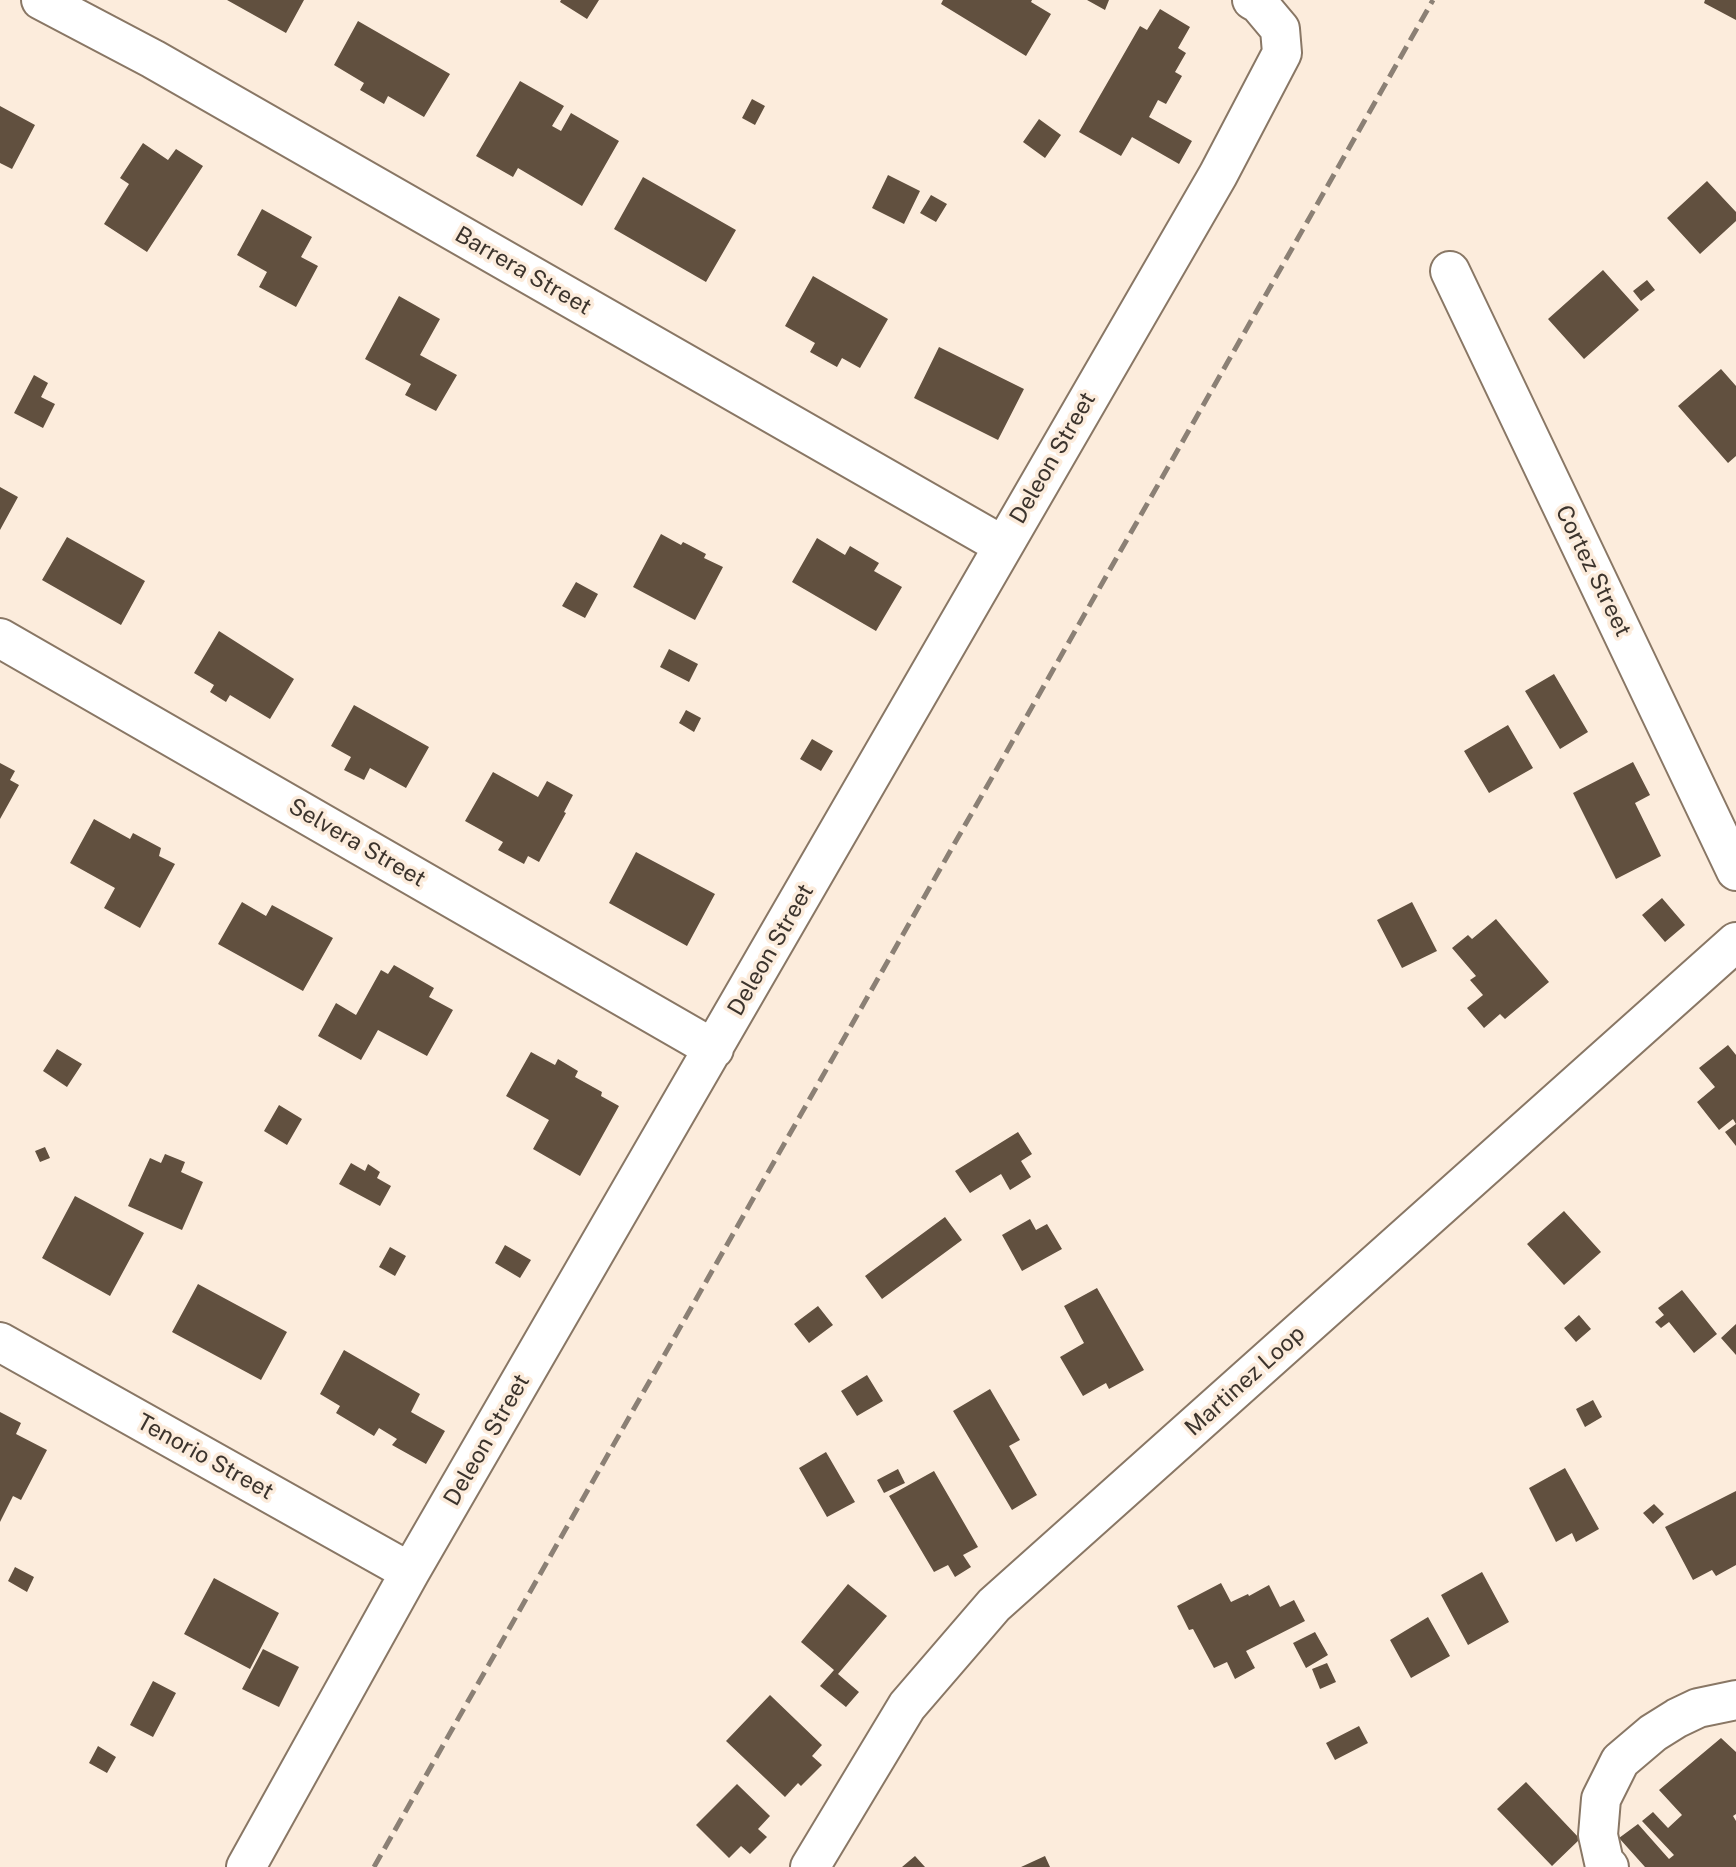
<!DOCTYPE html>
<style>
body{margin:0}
canvas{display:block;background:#fcecdc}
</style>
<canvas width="1736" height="1867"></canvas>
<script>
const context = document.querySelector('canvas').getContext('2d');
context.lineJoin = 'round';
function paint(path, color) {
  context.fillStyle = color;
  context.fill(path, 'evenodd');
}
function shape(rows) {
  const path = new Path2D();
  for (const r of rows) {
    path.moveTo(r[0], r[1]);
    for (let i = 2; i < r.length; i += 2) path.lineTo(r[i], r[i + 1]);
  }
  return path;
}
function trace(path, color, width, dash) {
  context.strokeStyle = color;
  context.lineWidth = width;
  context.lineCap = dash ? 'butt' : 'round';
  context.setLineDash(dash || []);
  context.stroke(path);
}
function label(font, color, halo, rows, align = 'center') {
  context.font = font + ' "Public Sans",sans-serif';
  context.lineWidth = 7;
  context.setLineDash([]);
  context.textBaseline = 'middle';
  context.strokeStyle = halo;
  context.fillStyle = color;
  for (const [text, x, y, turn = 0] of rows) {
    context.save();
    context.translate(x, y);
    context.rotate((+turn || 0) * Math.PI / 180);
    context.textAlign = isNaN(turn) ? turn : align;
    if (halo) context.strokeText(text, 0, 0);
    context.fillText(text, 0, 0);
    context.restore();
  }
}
const building = shape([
 [227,0,304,0,286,33],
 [561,0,599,0,587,19,560,2],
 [943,0,1032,0,1031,2,1051,14,1026,56,941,4],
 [1087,0,1109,0,1105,10],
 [1705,0,1736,0,1736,20,1704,3],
 [1160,9,1190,27,1178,48,1186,53,1175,72,1182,76,1166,104,1158,100,1149,117,1192,141,1179,164,1132,137,1121,156,1079,132,1140,26,1147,30],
 [358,21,450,74,424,117,388,96,384,104,360,90,364,83,334,65],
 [520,81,564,106,552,126,561,131,571,113,619,141,582,206,518,168,513,177,476,156],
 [752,99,765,106,755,125,742,118],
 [0,106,35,125,12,169,0,163],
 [1039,119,1061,135,1045,158,1023,142],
 [143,143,168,160,176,149,203,166,147,252,104,224,129,184,120,178],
 [888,175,920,191,904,224,872,208],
 [643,177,736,230,706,282,614,229],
 [1707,181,1736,212,1736,221,1700,254,1667,218],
 [931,195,947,204,936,222,920,213],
 [262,209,312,237,301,257,318,266,296,307,259,287,267,272,237,255],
 [1603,270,1639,310,1584,359,1548,319],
 [813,276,888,319,860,368,842,358,837,367,810,352,815,343,785,326],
 [1647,280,1655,290,1641,301,1633,291],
 [399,296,440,319,420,355,457,375,436,411,405,395,411,384,365,359],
 [939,347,1024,389,998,440,914,398],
 [1721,369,1736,386,1736,456,1728,463,1678,406],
 [34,375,48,383,41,397,55,404,43,428,14,413],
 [0,487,18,497,0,530],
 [661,534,681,545,683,542,689,545,706,554,704,558,723,567,695,620,633,587],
 [67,537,145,581,121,625,42,580],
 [817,538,845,555,850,546,879,563,874,571,902,587,876,631,792,582],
 [576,582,598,594,585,618,562,606],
 [219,631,294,679,270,719,230,695,226,702,210,692,214,685,194,673],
 [669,649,698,664,689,682,660,667],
 [1554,674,1588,732,1560,749,1525,691],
 [354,705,429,747,406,788,370,768,364,780,344,770,351,757,331,746],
 [686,710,701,718,694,732,679,723],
 [1508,725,1533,768,1489,793,1464,751],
 [812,739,833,751,821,771,800,759],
 [1633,762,1650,795,1635,803,1661,856,1616,879,1573,793],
 [0,763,15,771,10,780,19,785,0,819],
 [493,772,538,797,547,781,573,795,564,812,566,813,539,862,528,856,524,864,498,850,503,842,465,821],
 [94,819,130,839,133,833,161,848,159,856,175,864,140,928,104,908,115,888,70,863],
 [636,852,715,894,687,946,609,903],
 [1662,898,1685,925,1665,942,1642,915],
 [242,902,266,916,272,905,333,938,303,991,218,944],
 [1412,902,1437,951,1402,968,1377,920],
 [1496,919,1549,982,1505,1019,1500,1014,1484,1028,1467,1008,1483,995,1470,980,1476,976,1452,948,1468,935,1472,939],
 [394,965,434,988,429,997,453,1010,427,1056,378,1030,361,1060,318,1036,336,1003,356,1015,381,970,388,974],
 [1728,1045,1736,1055,1736,1124,1733,1119,1719,1130,1697,1102,1715,1087,1699,1068],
 [57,1049,82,1064,67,1087,43,1071],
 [531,1052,555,1065,558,1059,578,1071,575,1077,602,1092,601,1096,619,1106,580,1176,533,1149,549,1120,506,1096],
 [279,1105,302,1119,287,1145,264,1131],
 [1736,1124,1736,1146,1725,1132],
 [1018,1132,1032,1154,1021,1161,1031,1177,1010,1190,1001,1174,970,1193,955,1171],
 [45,1147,50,1158,40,1162,35,1151],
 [165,1154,185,1162,181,1172,203,1182,182,1230,128,1206,150,1158,161,1163],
 [351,1163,365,1171,368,1164,380,1172,377,1178,391,1186,380,1206,339,1184],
 [75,1196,144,1233,110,1296,42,1258],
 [1564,1211,1601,1252,1564,1285,1527,1244],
 [945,1217,962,1240,882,1299,865,1276],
 [1030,1219,1036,1230,1047,1224,1062,1249,1022,1271,1002,1235],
 [505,1245,531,1260,520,1278,495,1263],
 [390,1247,406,1256,395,1276,379,1267],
 [198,1284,287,1332,261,1380,172,1332],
 [1097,1288,1144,1370,1109,1389,1106,1383,1083,1396,1060,1357,1084,1343,1064,1306],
 [1682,1290,1717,1334,1694,1353,1669,1322,1661,1328,1655,1322,1664,1315,1658,1308],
 [818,1306,833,1325,809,1343,794,1324],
 [1579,1315,1591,1329,1576,1342,1564,1328],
 [1736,1324,1736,1355,1721,1338],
 [344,1350,420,1394,411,1412,445,1431,426,1464,392,1445,397,1439,379,1428,374,1436,336,1413,340,1406,320,1394],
 [867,1375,883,1401,857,1416,841,1391],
 [990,1389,1020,1440,1009,1446,1037,1495,1012,1510,953,1411],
 [1593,1400,1602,1417,1585,1427,1576,1409],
 [0,1412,21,1423,16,1434,47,1450,21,1500,13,1496,0,1522],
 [826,1452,855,1502,827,1517,799,1468],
 [1565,1468,1599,1529,1576,1542,1572,1533,1556,1542,1529,1488],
 [898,1469,905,1483,884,1493,877,1480],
 [934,1471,978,1547,963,1555,971,1567,955,1577,948,1565,934,1572,889,1496],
 [1736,1491,1736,1565,1716,1576,1712,1570,1693,1580,1665,1527],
 [1654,1504,1664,1514,1653,1524,1643,1513],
 [15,1567,34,1577,27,1592,8,1581],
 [1482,1572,1509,1622,1468,1645,1441,1595],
 [214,1578,279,1613,250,1669,184,1634],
 [1221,1583,1231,1602,1248,1594,1249,1596,1269,1585,1280,1607,1294,1600,1305,1621,1246,1651,1255,1668,1235,1679,1227,1662,1214,1668,1193,1629,1189,1630,1177,1606],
 [848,1584,887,1616,838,1674,859,1692,846,1707,820,1686,834,1670,801,1642],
 [1428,1617,1450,1656,1411,1678,1390,1640],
 [1315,1632,1328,1655,1306,1668,1293,1643],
 [263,1649,299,1667,279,1707,242,1689],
 [1327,1663,1336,1682,1320,1689,1312,1669],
 [153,1681,176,1693,153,1737,130,1725],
 [770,1695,822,1745,812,1756,822,1765,801,1786,798,1783,785,1797,726,1741],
 [1359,1726,1368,1743,1335,1760,1326,1743],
 [1721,1738,1736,1752,1736,1814,1733,1816,1736,1821,1736,1867,1645,1867,1619,1838,1638,1824,1669,1859,1674,1855,1642,1821,1653,1812,1668,1828,1682,1815,1659,1790],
 [98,1746,116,1757,107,1773,89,1763],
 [1526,1782,1580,1839,1552,1866,1497,1809],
 [737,1784,770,1816,758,1829,767,1837,750,1854,741,1846,729,1858,696,1825],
 [915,1856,925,1867,902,1867],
 [1045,1856,1050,1867,1021,1867]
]);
const minor = shape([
 [41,0,153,59,1002,545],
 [1450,271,1736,871],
 [0,638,714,1049],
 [0,1342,410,1572],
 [246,1867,410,1572,1218,175,1282,53,1280,29,1259,4,1252,0],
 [810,1867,907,1706,994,1605,1736,942],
 [1609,1867,1604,1862,1598,1835,1601,1799,1620,1761,1653,1733,1677,1718,1698,1708,1736,1700]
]);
const rail = shape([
 [374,1867,1433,0]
]);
const streetNames = [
 ["Barrera Street",523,271,30],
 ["Deleon Street",1053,458,-60],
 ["Cortez Street",1593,571,64],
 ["Selvera Street",357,843,30],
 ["Deleon Street",771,950,-60],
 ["Martinez Loop",1245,1381,-42],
 ["Deleon Street",487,1440,-60],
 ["Tenorio Street",205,1457,29]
];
paint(building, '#61503f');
trace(minor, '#897765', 42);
trace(minor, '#fff', 38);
trace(rail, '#8b8075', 5, [14, 7]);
label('23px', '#3c342d', '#fcecdc', streetNames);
</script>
